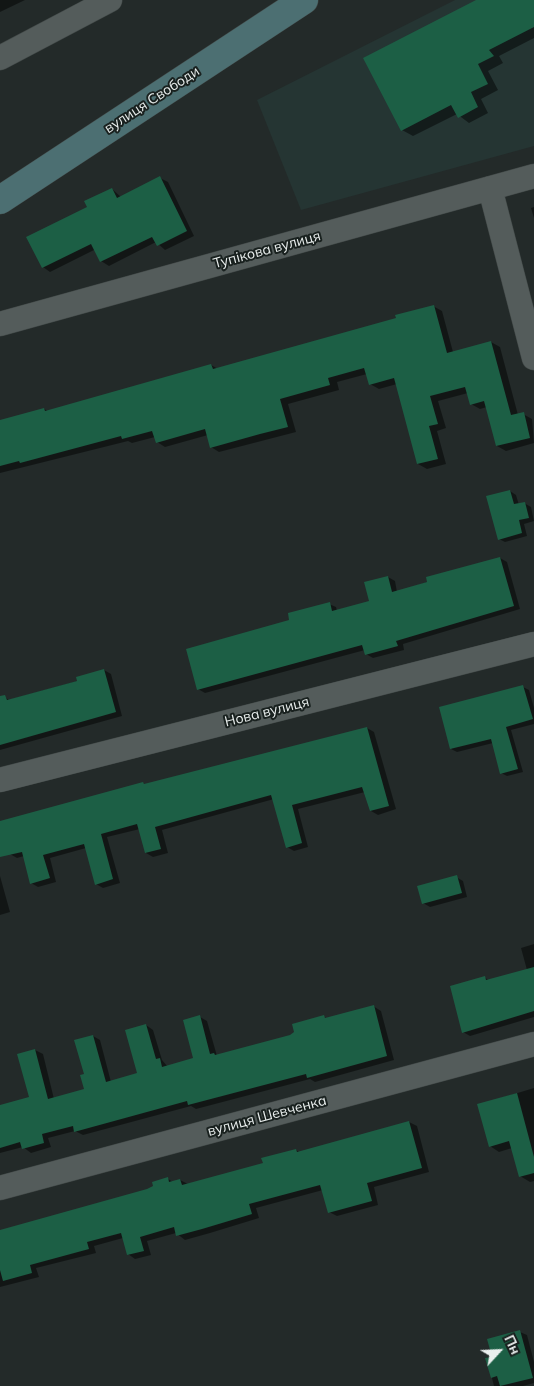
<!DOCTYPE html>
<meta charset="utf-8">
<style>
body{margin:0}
#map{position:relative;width:534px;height:1386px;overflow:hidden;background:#232a29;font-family:Mulish,sans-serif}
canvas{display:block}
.north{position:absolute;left:474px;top:1326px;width:50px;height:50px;-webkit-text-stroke:4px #19211f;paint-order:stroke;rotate:65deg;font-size:14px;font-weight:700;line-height:20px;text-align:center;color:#eaefee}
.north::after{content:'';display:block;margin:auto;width:18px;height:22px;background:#eaefee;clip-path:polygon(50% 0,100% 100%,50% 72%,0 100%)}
</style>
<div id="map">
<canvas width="534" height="1386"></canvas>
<div class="north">Пн</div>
</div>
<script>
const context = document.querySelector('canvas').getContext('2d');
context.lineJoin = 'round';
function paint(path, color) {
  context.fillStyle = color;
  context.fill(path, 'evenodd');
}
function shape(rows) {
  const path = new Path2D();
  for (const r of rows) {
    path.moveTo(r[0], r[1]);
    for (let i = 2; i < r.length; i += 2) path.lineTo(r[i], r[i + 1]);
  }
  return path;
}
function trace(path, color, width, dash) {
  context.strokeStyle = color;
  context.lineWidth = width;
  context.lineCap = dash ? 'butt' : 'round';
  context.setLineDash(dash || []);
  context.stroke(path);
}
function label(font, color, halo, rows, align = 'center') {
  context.font = font + ' Mulish,sans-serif';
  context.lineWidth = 4;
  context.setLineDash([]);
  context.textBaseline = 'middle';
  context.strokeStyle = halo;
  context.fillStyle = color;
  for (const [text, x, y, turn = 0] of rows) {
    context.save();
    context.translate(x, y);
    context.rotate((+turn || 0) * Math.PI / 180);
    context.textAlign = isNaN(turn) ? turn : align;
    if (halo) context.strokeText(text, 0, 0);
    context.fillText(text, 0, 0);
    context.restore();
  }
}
const built = shape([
 [455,0,534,0,534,146,301,210,257,100]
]);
const shadow = shape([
 [0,0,25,0,0,12],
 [482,0,534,0,534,38,499,56,503,63,488,71,498,90,481,99,488,113,469,123,457,114,413,136,402,130],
 [160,178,168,182,194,236,165,250,156,242,109,266,101,261,96,249,50,272,43,267,89,207,112,189,121,197],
 [534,207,534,218,531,208],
 [433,306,442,311,453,352,491,342,500,347,518,415,523,414,532,419,534,443,506,451,497,446,487,407,480,409,471,404,468,393,438,401,446,428,437,431,446,464,427,469,418,464,397,384,379,389,370,384,367,374,337,382,339,390,288,404,296,432,219,452,211,447,208,435,165,447,157,442,155,437,132,443,128,441,0,473,0,424,44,409,48,411,211,365,218,369,398,319],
 [510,491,516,495,519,505,524,503,531,507,534,521,524,524,527,536,505,542,499,539],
 [500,558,507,562,520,609,403,644,404,650,373,658,366,654,365,650,205,693,198,689,291,621,329,604,336,607,337,611,370,602,388,577,395,581,397,592],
 [104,670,111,674,122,716,0,750,0,700,6,698,9,700,78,681],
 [523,687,529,690,534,708,534,724,511,730,523,772,507,776,501,773,493,743,457,752,451,749],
 [367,728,374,732,396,809,378,815,371,811,365,792,298,809,308,847,294,851,287,847,274,799,162,830,168,853,153,857,146,853,140,829,107,837,120,883,103,888,96,884,86,848,50,858,56,882,38,887,31,883,24,856,17,858,10,854,143,783,146,785],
 [0,876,10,912,0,915],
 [456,877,463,881,467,897,430,907,423,903],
 [534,944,534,1017,470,1036,463,1032,485,978,489,980,527,970,521,948],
 [373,1006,381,1011,394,1060,315,1082,310,1079,196,1109,191,1106,83,1135,75,1131,48,1138,51,1147,31,1153,23,1147,0,1153,0,1106,31,1098,19,1055,35,1050,43,1054,54,1099,85,1090,85,1075,93,1036,100,1040,111,1082,139,1074,146,1025,153,1030,162,1060,168,1067,195,1059,200,1017,207,1021,217,1056,290,1036,324,1017,328,1019],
 [534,1088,534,1181,530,1182,520,1176,512,1148,499,1152,490,1146,478,1105],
 [409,1122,417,1126,429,1172,374,1187,378,1205,337,1216,329,1212,323,1190,256,1208,259,1218,210,1233,185,1240,176,1233,147,1241,151,1255,135,1259,128,1254,123,1238,94,1246,96,1253,36,1268,39,1277,0,1287,0,1231,148,1190,168,1179,173,1182,180,1180,188,1184,264,1164,296,1150,301,1153],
 [520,1332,527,1335,534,1362,534,1383,523,1386,494,1386,487,1359,494,1358]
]);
const building = shape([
 [476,0,534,0,534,27,489,50,494,56,478,64,488,84,471,92,478,107,458,118,451,105,401,131,363,58],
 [160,176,187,231,157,246,152,237,100,262,91,244,42,268,26,237,87,207,84,201,112,188,117,198],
 [434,305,447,353,491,341,511,415,524,412,530,438,496,446,484,401,470,405,465,387,430,396,438,424,429,426,438,459,417,464,394,378,369,385,364,368,328,378,330,385,280,399,288,427,260,434,210,448,205,429,156,443,152,431,122,439,121,436,20,463,19,461,0,466,0,420,44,408,45,411,211,364,213,369,396,318,395,315],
 [510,490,514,504,525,502,529,518,519,520,522,533,498,540,486,496],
 [500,557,514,606,396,641,398,646,365,655,362,645,197,690,186,649,289,620,288,613,330,602,332,611,369,601,364,582,388,576,392,592,427,582,426,577],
 [104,669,116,712,0,745,0,696,5,695,7,700,77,681,76,677],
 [523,685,533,719,506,727,518,769,500,774,491,739,450,749,439,707],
 [367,727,389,806,370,811,362,787,292,805,302,843,286,848,271,795,155,827,161,849,145,853,137,824,101,834,113,879,95,885,84,844,43,855,50,878,30,884,22,852,0,857,0,821,143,782,144,784],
 [457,875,462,893,422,904,417,886],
 [534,967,534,1011,462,1033,450,986,485,976,486,980],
 [374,1005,387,1056,307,1078,306,1074,188,1105,187,1101,74,1132,73,1126,42,1134,44,1143,22,1149,20,1142,0,1148,0,1105,29,1097,17,1054,35,1049,48,1099,84,1089,80,1075,84,1074,74,1040,93,1035,106,1082,137,1073,125,1030,146,1024,156,1059,160,1058,162,1067,193,1058,183,1020,200,1015,210,1054,214,1053,215,1055,290,1035,294,1032,292,1024,324,1015,325,1018],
 [517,1093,534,1157,534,1173,519,1177,509,1141,489,1147,477,1104],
 [409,1121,422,1168,367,1183,372,1201,328,1213,320,1185,249,1204,252,1214,202,1229,176,1236,174,1227,140,1237,144,1251,127,1255,121,1233,87,1242,89,1249,30,1265,32,1273,3,1281,0,1270,0,1230,147,1189,153,1186,152,1182,168,1177,169,1182,180,1179,182,1185,263,1163,261,1158,296,1149,297,1152],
 [520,1330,533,1378,500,1386,497,1376,491,1378,485,1358,492,1357,487,1339]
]);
const minor = shape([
 [0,58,110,0],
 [490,188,534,358],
 [0,324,534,176],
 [0,780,534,644],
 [0,1188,534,1044]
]);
const secondary = shape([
 [0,200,304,0]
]);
const streetNames = [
 ["вулиця Свободи",152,100,-33],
 ["Тупікова вулиця",267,250,-15],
 ["Нова вулиця",267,712,-14],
 ["вулиця Шевченка",267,1116,-15]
];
paint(built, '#253533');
paint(shadow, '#0007');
paint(building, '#1c5f45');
trace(minor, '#414847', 25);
trace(secondary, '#414847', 29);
trace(minor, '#545c5b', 24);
trace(secondary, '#4c6f72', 28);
label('14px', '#eaefee', '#19211f', streetNames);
</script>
